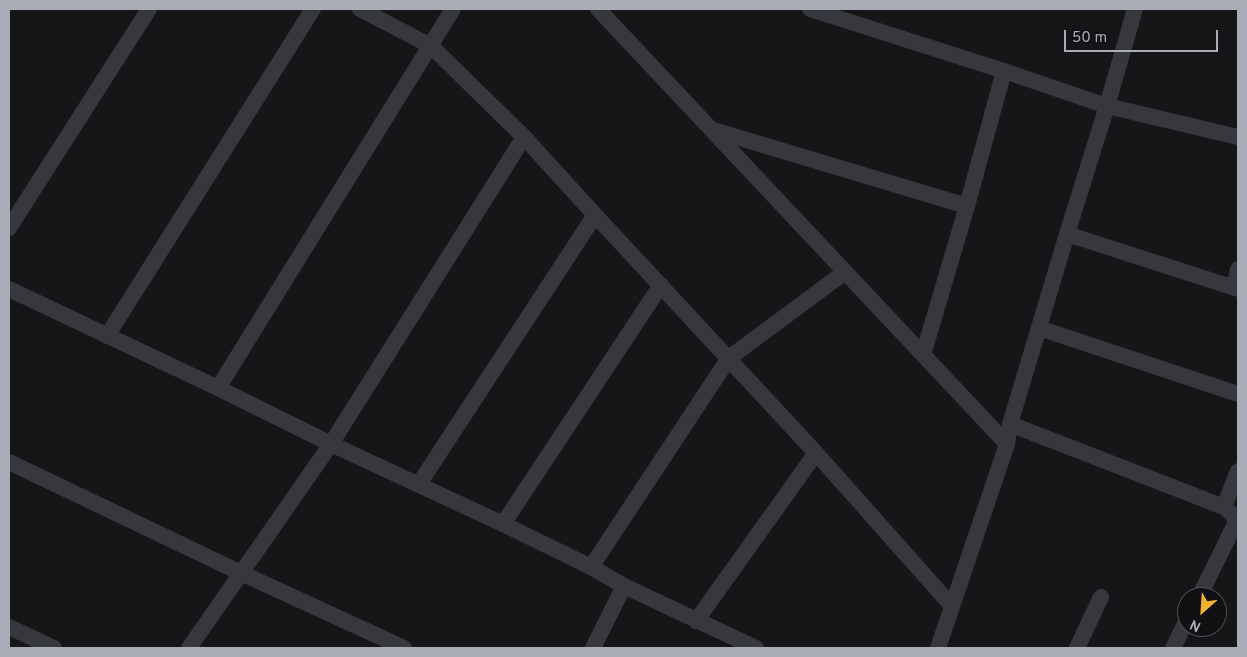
<!DOCTYPE html>
<style>
body{margin:0}
#map{position:relative;width:1247px;height:657px;overflow:hidden;background:#161618;font-family:Overpass,sans-serif}
canvas{display:block}
.frame{position:absolute;inset:0;border:10px solid #a8adb8;pointer-events:none}
.north{position:absolute;left:1177px;top:587px;width:50px;height:50px;box-sizing:border-box;background:#111113;border:1px solid #4d4f55;border-radius:50%;rotate:206deg;font-size:14px;font-weight:700;line-height:20px;text-align:center;color:#a8adb8}
.north::after{content:'';display:block;margin:auto;width:18px;height:22px;background:#f2b134;clip-path:polygon(50% 0,100% 100%,50% 72%,0 100%)}
.scale{position:absolute;left:1064px;top:30px;width:154px;height:22px;box-sizing:border-box;border:2px solid #a8adb8;border-top:0;padding-left:6px;font-size:15px;line-height:18px;white-space:nowrap;color:#a8adb8;-webkit-text-stroke:4px #111113;paint-order:stroke}
</style>
<div id="map">
<canvas width="1247" height="657"></canvas>
<div class="frame"></div>
<div class="north">N</div>
<div class="scale">50 m</div>
</div>
<script>
const context = document.querySelector('canvas').getContext('2d');
context.lineJoin = 'round';
function shape(rows) {
  const path = new Path2D();
  for (const r of rows) {
    path.moveTo(r[0], r[1]);
    for (let i = 2; i < r.length; i += 2) path.lineTo(r[i], r[i + 1]);
  }
  return path;
}
function trace(path, color, width, dash) {
  context.strokeStyle = color;
  context.lineWidth = width;
  context.lineCap = dash ? 'butt' : 'round';
  context.setLineDash(dash || []);
  context.stroke(path);
}
const minor = shape([
 [360,9,431,46,524,137,595,215,816,453,951,605],
 [598,9,1007,444],
 [810,9,1004,71,1107,106,1238,137],
 [713,130,967,206],
 [9,228,149,9],
 [1067,234,1238,289],
 [1234,288,1238,269],
 [9,289,218,388,331,444,503,524,591,567,624,586,756,648],
 [1039,328,1238,394],
 [107,336,313,9],
 [923,355,967,206,1004,71],
 [218,388,453,9],
 [1010,424,1224,507,1232,514,1236,522,1199,597],
 [9,462,241,573,404,648],
 [419,484,595,215],
 [1224,507,1238,471],
 [503,524,661,285],
 [591,567,729,358,845,272],
 [696,621,816,453],
 [9,627,54,648],
 [189,648,331,444,524,137],
 [593,648,624,586],
 [938,648,1007,444,1010,424,1067,234,1107,106,1135,9],
 [1077,648,1101,597],
 [1173,648,1187,620]
]);
trace(minor, '#37383d', 16);
</script>
